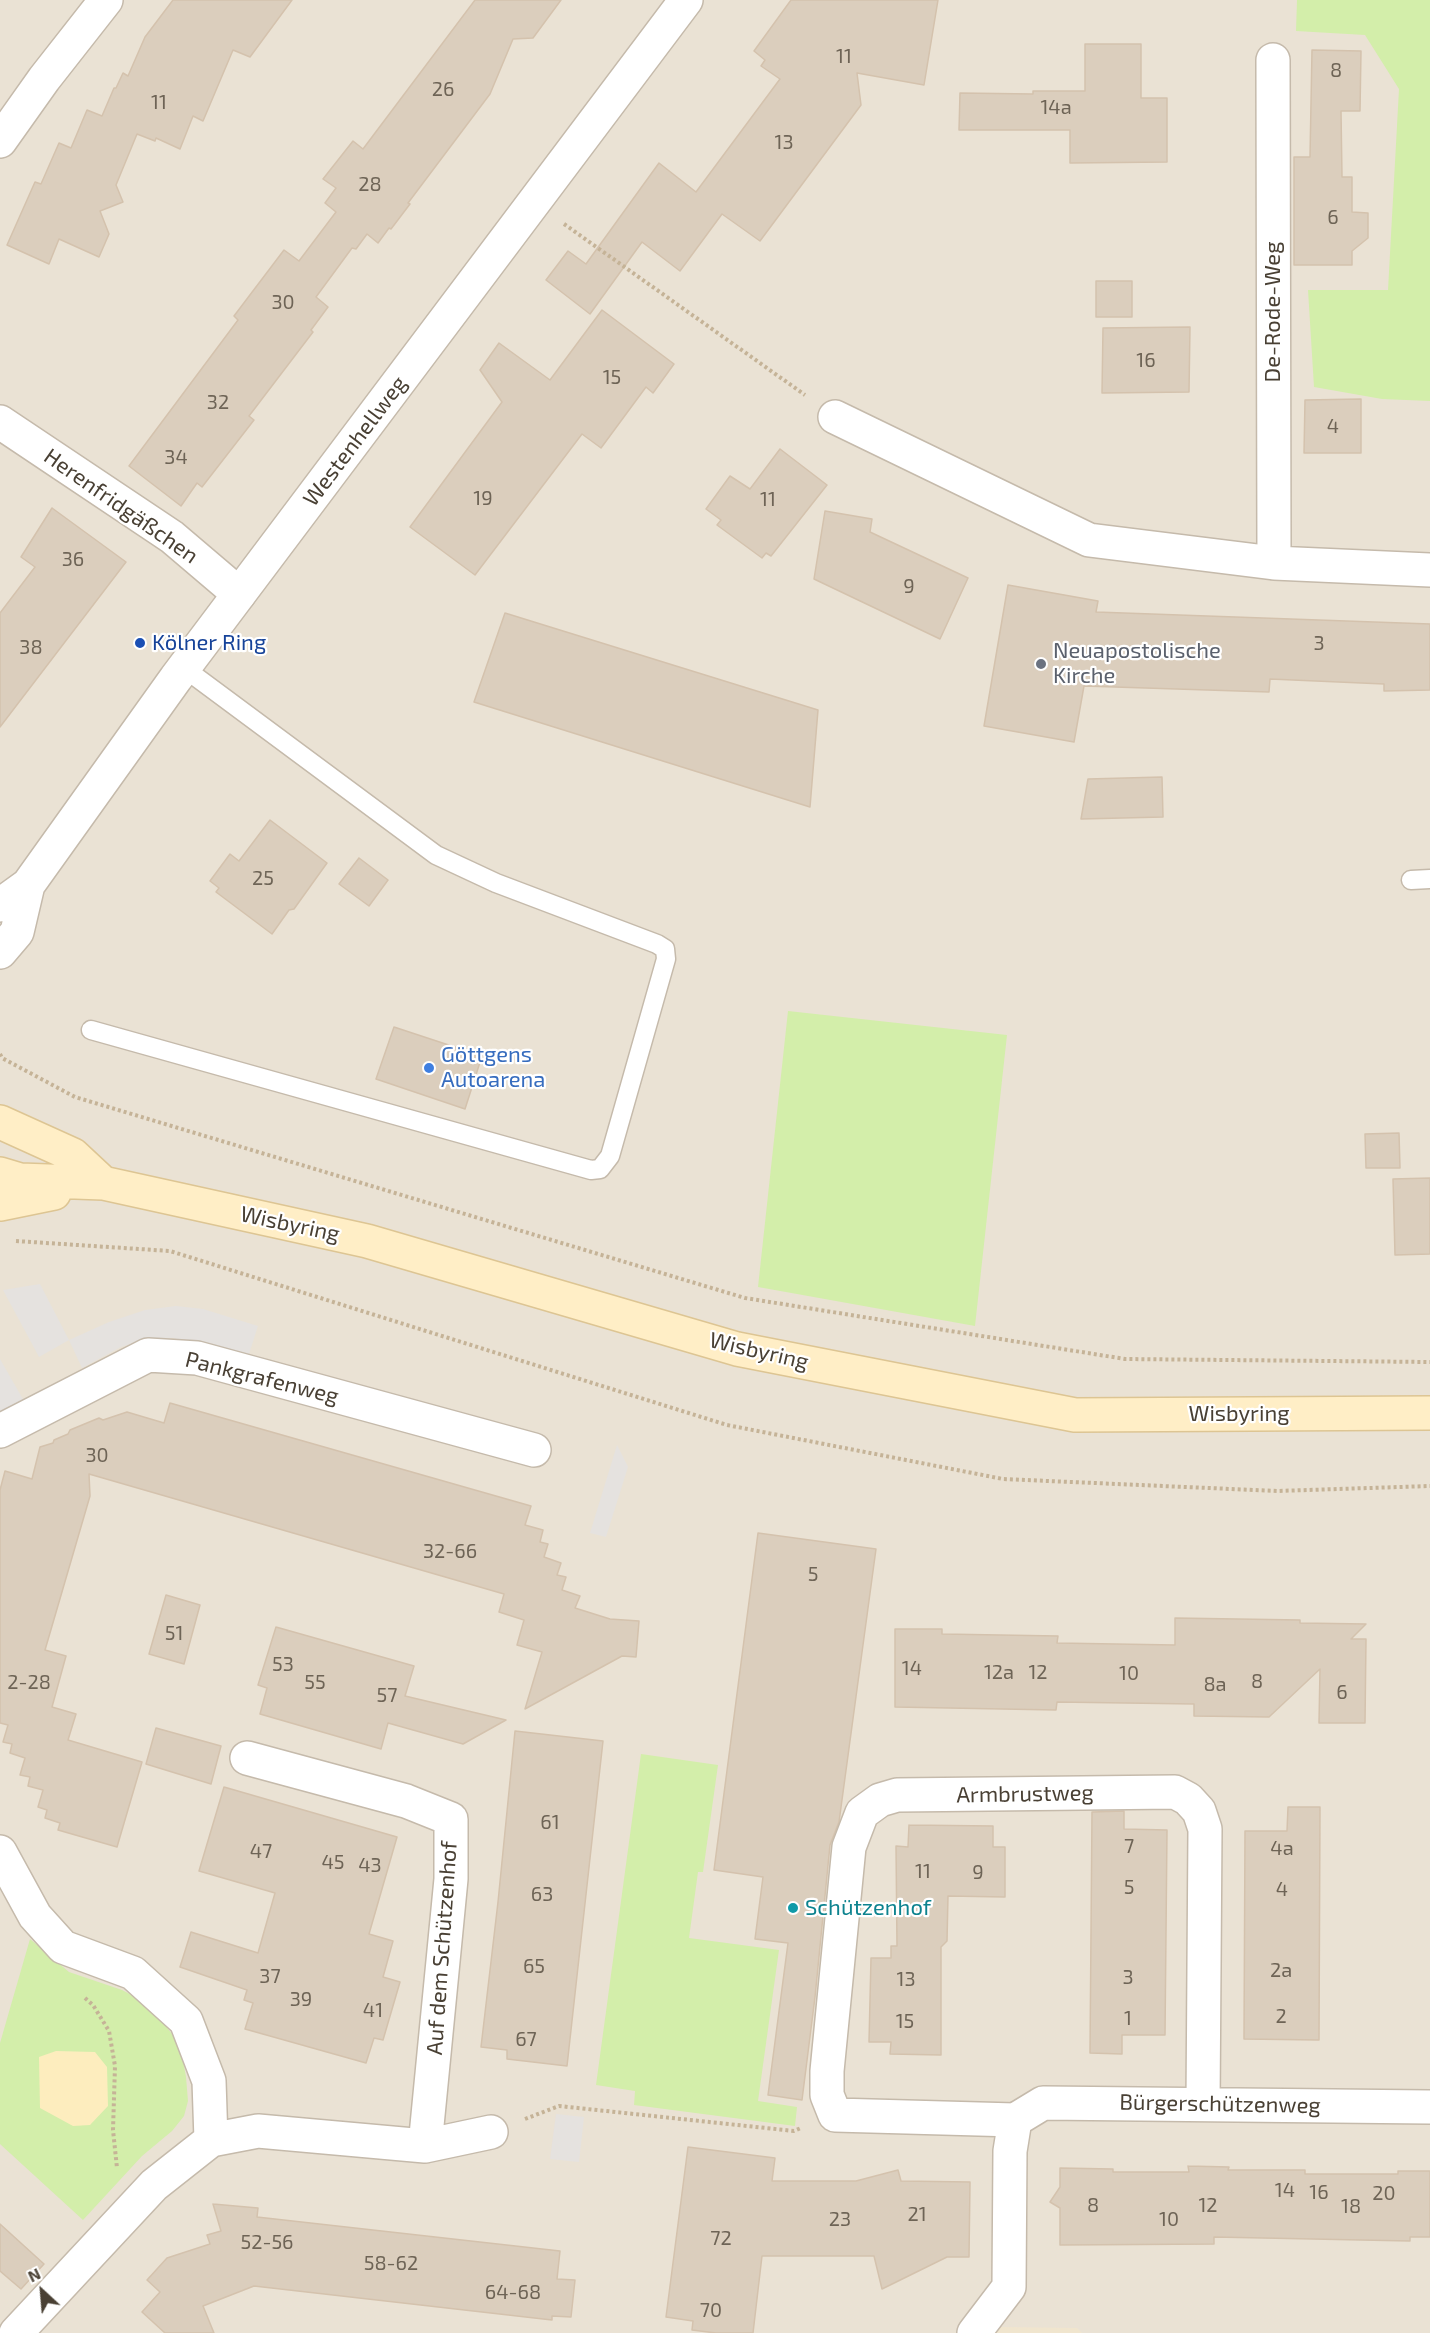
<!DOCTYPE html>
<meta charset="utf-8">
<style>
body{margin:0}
#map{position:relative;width:1430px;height:2333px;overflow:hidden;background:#f5f0e6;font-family:"Exo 2",sans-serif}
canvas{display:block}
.north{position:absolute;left:12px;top:2261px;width:60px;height:60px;-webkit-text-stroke:4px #fff;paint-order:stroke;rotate:334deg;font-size:16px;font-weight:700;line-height:24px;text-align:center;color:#494034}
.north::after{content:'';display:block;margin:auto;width:21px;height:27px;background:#494034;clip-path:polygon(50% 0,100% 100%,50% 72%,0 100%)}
</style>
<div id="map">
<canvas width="1430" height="2333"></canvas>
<div class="north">N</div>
</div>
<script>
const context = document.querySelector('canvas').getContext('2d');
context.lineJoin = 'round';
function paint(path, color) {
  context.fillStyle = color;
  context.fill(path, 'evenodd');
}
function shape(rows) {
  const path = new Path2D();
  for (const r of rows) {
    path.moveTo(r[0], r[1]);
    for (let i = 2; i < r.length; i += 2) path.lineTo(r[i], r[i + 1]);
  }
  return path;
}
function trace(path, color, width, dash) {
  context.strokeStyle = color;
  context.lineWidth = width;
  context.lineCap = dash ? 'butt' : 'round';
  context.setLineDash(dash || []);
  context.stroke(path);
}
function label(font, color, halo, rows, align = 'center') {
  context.font = font + ' "Exo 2",sans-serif';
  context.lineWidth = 4.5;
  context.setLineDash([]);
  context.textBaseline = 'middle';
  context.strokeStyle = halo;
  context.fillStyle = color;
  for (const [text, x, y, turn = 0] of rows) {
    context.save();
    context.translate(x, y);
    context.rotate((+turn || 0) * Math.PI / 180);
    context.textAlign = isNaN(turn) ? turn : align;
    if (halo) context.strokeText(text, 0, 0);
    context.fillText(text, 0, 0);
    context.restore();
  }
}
const residential = shape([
 [0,0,1430,0,1430,2333,0,2333]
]);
const education = shape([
 [999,2327,1077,2328,1082,2333,989,2333]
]);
const green = shape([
 [1297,0,1430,0,1430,401,1382,399,1314,387,1308,290,1388,290,1399,89,1365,35,1296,31],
 [788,1011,1007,1035,975,1326,758,1287],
 [641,1754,718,1765,703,1872,698,1872,689,1938,779,1950,758,2101,797,2107,795,2126,634,2105,635,2091,596,2085],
 [30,1939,69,1972,122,1990,141,2000,157,2015,172,2034,182,2055,186,2077,188,2101,184,2116,172,2131,142,2156,83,2220,0,2144,0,2043]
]);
const sand = shape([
 [56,2051,95,2052,107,2067,108,2106,90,2125,73,2126,40,2108,39,2057]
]);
const parking = shape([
 [40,1284,69,1340,109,1322,145,1310,176,1306,203,1309,258,1326,248,1357,173,1338,149,1338,121,1347,82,1368,69,1340,39,1357,3,1290],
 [0,1359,24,1401,0,1415],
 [617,1445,628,1467,606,1537,590,1533],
 [556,2114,584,2117,579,2162,550,2159]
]);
const building = shape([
 [173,0,292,0,250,57,233,50,203,121,193,116,180,149,156,138,155,141,137,134,116,185,123,202,100,211,109,234,99,257,59,239,49,264,7,245,35,182,41,184,59,143,71,148,87,110,102,116,114,88,116,88,123,73,128,76,145,37,173,0],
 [475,0,561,0,533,38,513,39,490,94,408,203,410,204,391,229,389,228,378,243,367,234,356,249,352,248,316,297,328,307,311,330,313,332,249,416,254,420,202,487,197,483,181,506,129,466,238,320,234,316,284,250,299,261,336,212,325,203,336,188,323,179,353,141,363,149,475,0],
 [791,0,938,0,924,85,857,73,861,105,760,241,722,214,680,271,642,242,590,314,546,280,568,251,586,264,659,163,696,192,780,79,761,66,765,60,754,51,791,0],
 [1085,44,1141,44,1141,98,1167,98,1167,162,1070,163,1070,130,959,130,960,93,1033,94,1033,91,1085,91,1085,44],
 [1312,50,1361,51,1360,111,1341,111,1342,177,1352,177,1352,212,1368,213,1368,238,1352,251,1352,265,1294,265,1294,157,1310,157,1312,50],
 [1096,281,1132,281,1132,317,1096,317,1096,281],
 [602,310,674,364,653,393,646,387,601,448,582,434,475,575,410,527,502,402,480,370,499,343,550,380,602,310],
 [1190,327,1189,392,1102,393,1103,328,1190,327],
 [1361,399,1361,453,1304,453,1305,400,1361,399],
 [780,449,827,485,771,556,766,553,762,558,717,525,721,520,706,509,730,476,750,489,780,449],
 [52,508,126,562,0,727,0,613,35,567,21,557,52,508],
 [825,511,872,519,870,532,968,578,940,639,814,579,825,511],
 [1008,585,1098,601,1096,612,1430,624,1430,690,1384,691,1384,684,1270,679,1269,692,1084,686,1074,742,984,726,1008,585],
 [505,613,818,710,810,807,474,702,505,613],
 [1162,777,1163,817,1081,819,1088,779,1162,777],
 [270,820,327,863,294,909,289,910,272,934,216,892,219,888,210,881,230,854,239,861,270,820],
 [359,858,388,880,369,906,339,884,359,858],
 [394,1027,482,1056,465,1109,376,1079,394,1027],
 [1399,1133,1400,1168,1366,1168,1365,1134,1399,1133],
 [1430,1178,1430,1254,1395,1255,1393,1179,1430,1178],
 [170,1403,531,1506,525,1525,543,1530,540,1542,548,1544,544,1557,561,1563,557,1575,566,1577,562,1590,580,1596,575,1608,610,1619,639,1621,636,1657,622,1656,525,1709,542,1652,517,1645,524,1620,499,1612,504,1594,89,1474,90,1496,45,1650,66,1656,52,1707,76,1714,68,1740,142,1762,117,1847,58,1830,60,1823,45,1818,47,1810,38,1807,43,1790,28,1786,30,1777,20,1775,25,1758,10,1753,12,1744,3,1742,8,1725,0,1723,0,1490,5,1471,32,1479,40,1447,53,1443,54,1440,68,1434,70,1430,99,1418,103,1420,127,1412,164,1423,170,1403],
 [758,1533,876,1549,839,1822,830,1845,815,1997,802,2100,768,2095,788,1943,755,1939,763,1877,714,1870,758,1533],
 [166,1595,200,1605,184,1664,149,1654,166,1595],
 [1175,1618,1300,1620,1300,1623,1366,1624,1351,1639,1366,1639,1365,1723,1319,1723,1320,1669,1269,1717,1194,1716,1194,1704,1057,1702,1056,1710,895,1707,895,1629,942,1629,942,1634,1058,1636,1057,1643,1175,1645,1175,1618],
 [276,1627,414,1666,405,1696,506,1720,463,1744,388,1723,381,1749,260,1714,267,1688,258,1685,276,1627],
 [156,1728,221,1746,211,1784,146,1764,156,1728],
 [515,1731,603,1741,567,2066,507,2059,507,2050,481,2047,498,1902,515,1731],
 [224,1787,397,1837,369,1934,393,1941,383,1977,400,1982,383,2040,374,2038,366,2063,245,2029,253,2003,244,2000,247,1990,180,1967,191,1932,258,1953,275,1893,199,1871,224,1787],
 [1288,1807,1320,1807,1319,2040,1244,2039,1245,1831,1287,1831,1288,1807],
 [1124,1811,1124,1829,1167,1830,1165,2035,1122,2035,1122,2054,1090,2053,1092,1812,1124,1811],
 [909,1825,993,1826,993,1847,1005,1847,1005,1897,948,1896,947,1941,941,1947,941,2055,890,2054,891,2042,869,2042,871,1958,891,1958,891,1946,897,1946,896,1846,908,1847,909,1825],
 [688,2147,775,2158,772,2181,856,2181,898,2170,901,2181,970,2182,969,2257,947,2257,882,2289,874,2256,762,2256,753,2333,716,2333,692,2330,693,2321,666,2317,688,2147],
 [1188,2166,1229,2167,1228,2170,1305,2170,1305,2174,1398,2174,1398,2171,1430,2171,1430,2237,1410,2237,1410,2241,1214,2237,1214,2244,1060,2245,1060,2208,1050,2202,1060,2187,1060,2168,1113,2169,1113,2172,1189,2172,1188,2166],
 [213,2204,258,2208,257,2217,560,2251,557,2279,575,2280,571,2317,552,2316,552,2320,254,2286,203,2306,214,2333,165,2333,142,2312,160,2292,147,2280,167,2258,210,2244,207,2235,221,2231,213,2204],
 [0,2224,44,2264,21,2289,0,2271,0,2224]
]);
const path = shape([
 [564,224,805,395],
 [0,1054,2,1058,75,1097,745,1298,1125,1359,1430,1362],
 [16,1241,170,1251,727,1425,1003,1479,1277,1491,1430,1486],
 [85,1998,93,2005,109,2031,115,2066,113,2130,117,2168],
 [525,2119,559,2106,794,2131,801,2128]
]);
const service = shape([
 [1411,880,1430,879],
 [91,1030,591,1170,600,1169,610,1156,666,959,665,949,657,944,496,883,436,855,184,668]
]);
const minor = shape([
 [1273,60,1274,563],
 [0,141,44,79,106,0],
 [835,417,1089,540,1274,563,1430,570],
 [0,422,172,537,239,594],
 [0,1431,148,1355,197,1358,534,1450],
 [247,1758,406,1801,451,1819,451,1879,425,2146,491,2132],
 [0,1852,35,1916,63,1947,133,1973,186,2021,209,2081,211,2140],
 [1015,2120,835,2115,827,2095,827,2071,849,1847,862,1813,880,1800,897,1795,1175,1792,1188,1799,1199,1811,1205,1829,1203,2104],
 [16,2333,154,2185,211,2140,258,2131,425,2146],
 [974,2333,1009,2287,1010,2151,1015,2120,1043,2103,1430,2107]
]);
const tertiary = shape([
 [0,905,28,885,176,678,686,0],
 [0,952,17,932,28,885]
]);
const secondary = shape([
 [0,1122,73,1155,103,1183],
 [0,1174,20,1180,103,1183,367,1241,737,1349,1075,1415,1430,1413],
 [0,1204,54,1193]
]);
const markers = [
 [140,643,6,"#1a4fb4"],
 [1041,664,6,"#6b7280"],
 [429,1068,6,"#3f7fe0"],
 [793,1908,6,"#0f9aa8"]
];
const numberNames = [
 ["11",844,56],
 ["8",1336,70],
 ["26",443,89],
 ["11",159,102],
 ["14a",1056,107],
 ["13",784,142],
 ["28",370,184],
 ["6",1333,217],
 ["30",283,302],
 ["16",1146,360],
 ["15",612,377],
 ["32",218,402],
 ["4",1333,426],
 ["34",176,457],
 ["19",483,498],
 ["11",768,499],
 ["36",73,559],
 ["9",909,586],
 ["3",1319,643],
 ["38",31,647],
 ["25",263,878],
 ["30",97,1455],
 ["32-66",450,1551],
 ["5",813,1574],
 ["51",174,1633],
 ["53",283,1664],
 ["14",912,1668],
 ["12a",999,1672],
 ["12",1038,1672],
 ["10",1129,1673],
 ["8",1257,1681],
 ["2-28",29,1682],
 ["55",315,1682],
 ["8a",1215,1684],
 ["6",1342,1692],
 ["57",387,1695],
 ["61",550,1822],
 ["7",1129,1846],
 ["4a",1282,1848],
 ["47",261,1851],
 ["45",333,1862],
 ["43",370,1865],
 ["11",923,1871],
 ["9",978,1872],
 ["5",1129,1887],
 ["4",1282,1889],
 ["63",542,1894],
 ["65",534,1966],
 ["2a",1281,1970],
 ["37",270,1976],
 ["3",1128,1977],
 ["13",906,1979],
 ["39",301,1999],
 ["41",373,2010],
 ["2",1281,2016],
 ["1",1128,2018],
 ["15",905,2021],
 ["67",526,2039],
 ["14",1285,2190],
 ["16",1319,2192],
 ["20",1384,2193],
 ["8",1093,2205],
 ["12",1208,2205],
 ["18",1351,2206],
 ["21",917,2214],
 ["23",840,2219],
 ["10",1169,2219],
 ["72",721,2238],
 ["52-56",267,2242],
 ["58-62",391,2263],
 ["64-68",513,2292],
 ["70",711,2310]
];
const streetNames = [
 ["De-Rode-Weg",1273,312,-90],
 ["Westenhellweg",355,441,-53],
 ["Herenfridgäßchen",121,506,35],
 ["Wisbyring",290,1224,12],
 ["Wisbyring",759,1351,13],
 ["Pankgrafenweg",262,1378,14],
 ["Wisbyring",1239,1414],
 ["Armbrustweg",1025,1794,-1],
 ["Auf dem Schützenhof",442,1948,-86],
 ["Bürgerschützenweg",1220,2104,1]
];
const transitNames = [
 ["Kölner Ring",152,643]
];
const worshipNames = [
 ["Neuapostolische",1053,651],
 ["Kirche",1053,676]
];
const shopNames = [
 ["Göttgens",441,1055],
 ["Autoarena",441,1080]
];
const cultureNames = [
 ["Schützenhof",805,1908]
];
paint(residential, '#eae2d4');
paint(education, '#f0e5ce');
paint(green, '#d3eeaa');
paint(sand, '#fdedbe');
paint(parking, '#e5e2df');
paint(building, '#dbcebd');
trace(building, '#d4c2ad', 1.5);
trace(service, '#c5baab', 21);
trace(minor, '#c5baab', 36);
trace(tertiary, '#c5baab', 36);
trace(secondary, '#ddc593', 36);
trace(path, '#c5b397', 4, [3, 3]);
trace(service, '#fff', 18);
trace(minor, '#fff', 33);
trace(tertiary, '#fff', 33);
trace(secondary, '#ffeec6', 33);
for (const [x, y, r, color] of markers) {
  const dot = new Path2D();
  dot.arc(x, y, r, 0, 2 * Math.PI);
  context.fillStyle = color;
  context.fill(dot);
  trace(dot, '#fff', 2);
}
label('20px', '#6e6456', null, numberNames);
label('22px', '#494034', '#fff', streetNames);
label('22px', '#164399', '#fff', transitNames, 'left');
label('22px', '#5b616d', '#fff', worshipNames, 'left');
label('22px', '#366cbe', '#fff', shopNames, 'left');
label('22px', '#0d838f', '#fff', cultureNames, 'left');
</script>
